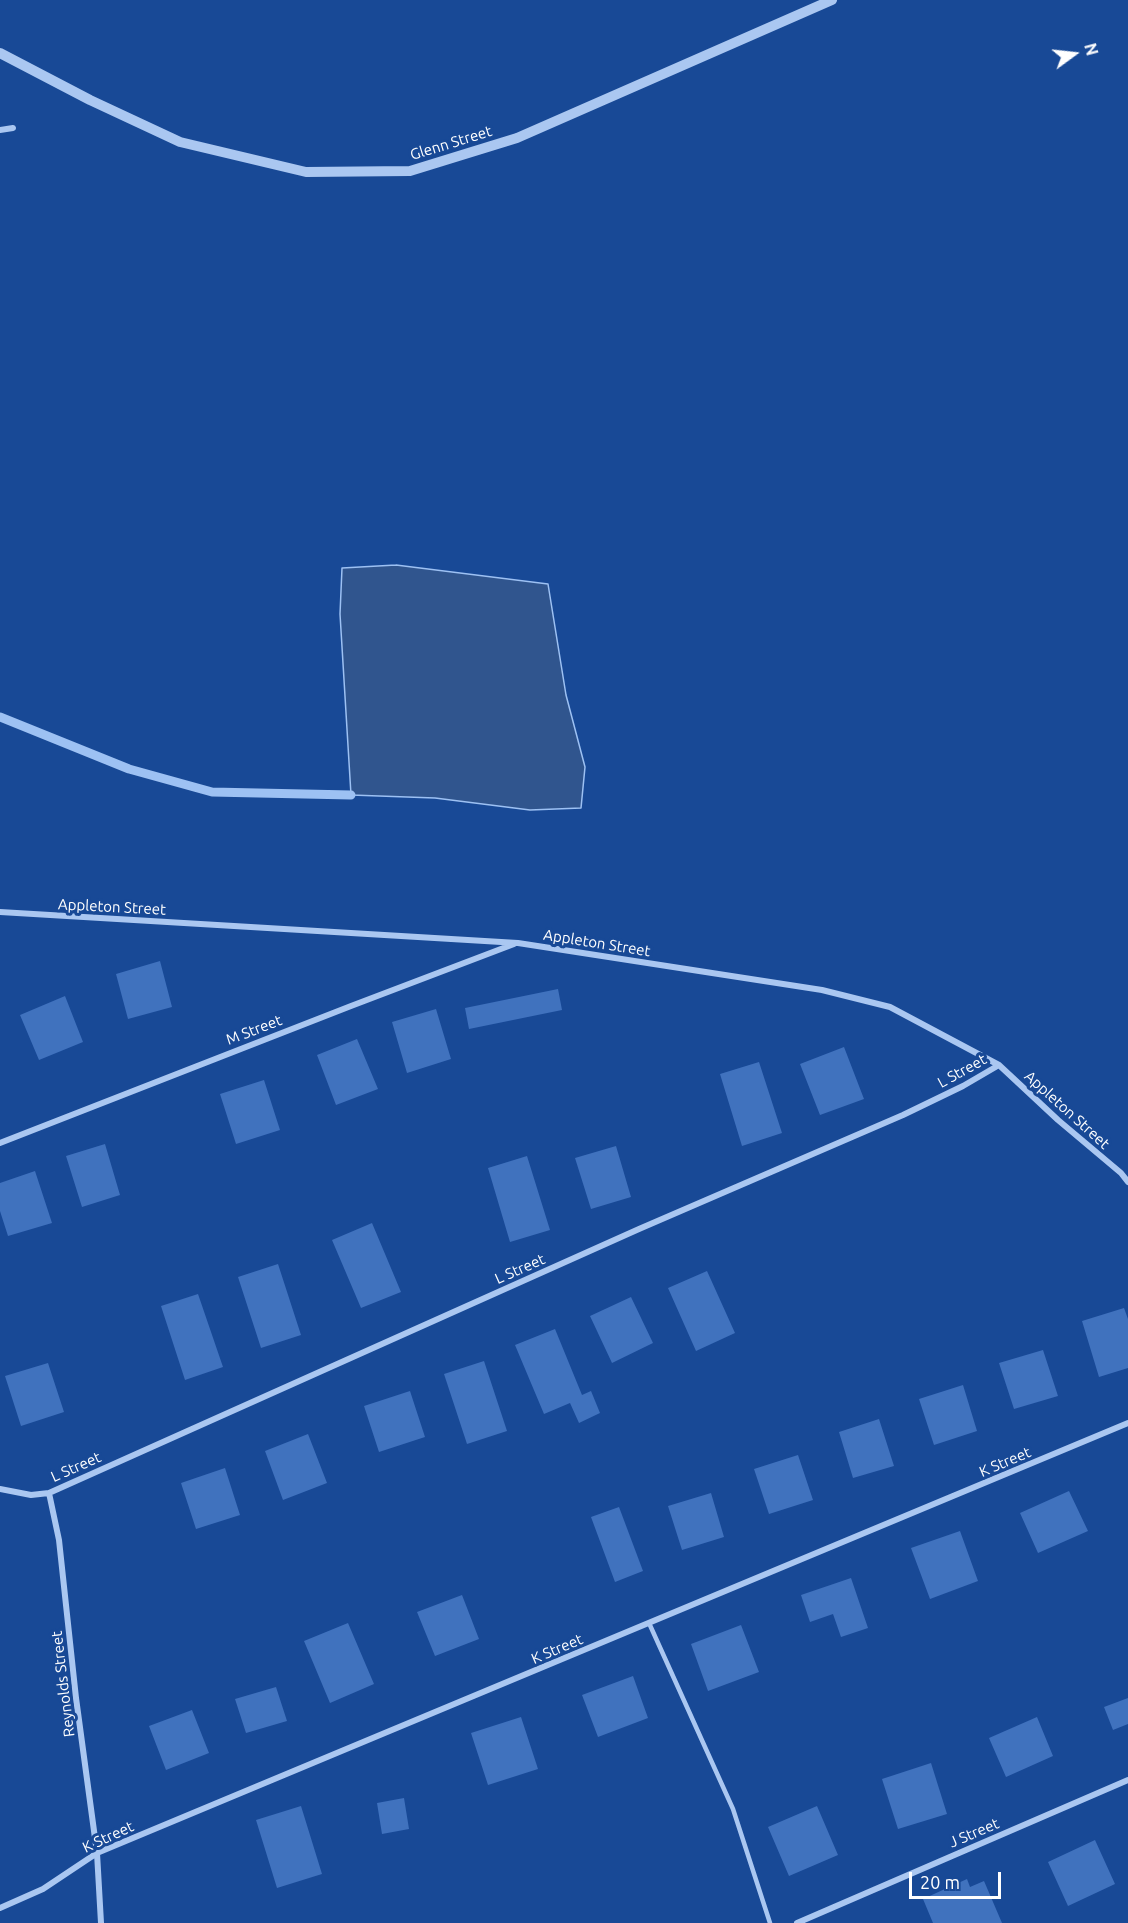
<!DOCTYPE html>
<style>
body{margin:0}
#map{position:relative;width:1128px;height:1923px;overflow:hidden;background:#184996;font-family:Ubuntu,sans-serif}
canvas{display:block}
.north{position:absolute;left:1044px;top:24px;width:60px;height:60px;-webkit-text-stroke:4px #184996;paint-order:stroke;rotate:75deg;font-size:16px;font-weight:700;line-height:24px;text-align:center;color:#fff}
.north::after{content:'';display:block;margin:auto;width:21px;height:27px;background:#fff;clip-path:polygon(50% 0,100% 100%,50% 72%,0 100%)}
.scale{position:absolute;left:909px;top:1872px;width:92px;height:27px;box-sizing:border-box;border:3px solid #fff;border-top:0;padding-left:8px;font-size:18px;line-height:21px;white-space:nowrap;color:#fff;-webkit-text-stroke:4px #184996;paint-order:stroke}
</style>
<div id="map">
<canvas width="1128" height="1923"></canvas>
<div class="north">N</div>
<div class="scale">20 m</div>
</div>
<script>
const context = document.querySelector('canvas').getContext('2d');
context.lineJoin = 'round';
function paint(path, color) {
  context.fillStyle = color;
  context.fill(path, 'evenodd');
}
function shape(rows) {
  const path = new Path2D();
  for (const r of rows) {
    path.moveTo(r[0], r[1]);
    for (let i = 2; i < r.length; i += 2) path.lineTo(r[i], r[i + 1]);
  }
  return path;
}
function trace(path, color, width, dash) {
  context.strokeStyle = color;
  context.lineWidth = width;
  context.lineCap = dash ? 'butt' : 'round';
  context.setLineDash(dash || []);
  context.stroke(path);
}
function label(font, color, halo, rows, align = 'center') {
  context.font = font + ' Ubuntu,sans-serif';
  context.lineWidth = 6;
  context.setLineDash([]);
  context.textBaseline = 'middle';
  context.strokeStyle = halo;
  context.fillStyle = color;
  for (const [text, x, y, turn = 0] of rows) {
    context.save();
    context.translate(x, y);
    context.rotate((+turn || 0) * Math.PI / 180);
    context.textAlign = isNaN(turn) ? turn : align;
    if (halo) context.strokeText(text, 0, 0);
    context.fillText(text, 0, 0);
    context.restore();
  }
}
const water = shape([
 [396,565,548,584,566,695,585,767,581,808,530,810,435,798,351,795,340,614,342,568,396,565]
]);
const stream = shape([
 [0,717,129,769,212,792,351,795]
]);
const building = shape([
 [160,961,172,1007,128,1019,116,974],
 [558,989,562,1010,469,1029,465,1008],
 [65,996,83,1042,39,1060,20,1015],
 [436,1009,451,1059,407,1073,392,1022],
 [357,1039,378,1089,336,1105,317,1055],
 [844,1047,864,1099,820,1115,800,1064],
 [759,1062,782,1133,742,1146,720,1074],
 [264,1080,280,1130,236,1144,220,1094],
 [105,1144,120,1195,82,1207,66,1156],
 [616,1146,631,1197,591,1209,575,1158],
 [527,1156,550,1230,510,1242,488,1168],
 [35,1171,52,1223,8,1236,0,1211,0,1183],
 [372,1223,401,1292,361,1308,332,1240],
 [278,1264,301,1335,261,1348,238,1277],
 [707,1271,735,1333,696,1351,668,1288],
 [198,1294,223,1367,185,1380,161,1306],
 [631,1297,653,1343,612,1363,590,1316],
 [1124,1308,1128,1319,1128,1368,1099,1377,1082,1321],
 [555,1329,582,1395,591,1391,600,1413,579,1423,570,1403,544,1414,515,1345],
 [1043,1350,1058,1396,1014,1409,999,1363],
 [484,1361,507,1431,467,1444,444,1374],
 [48,1363,64,1412,21,1426,5,1376],
 [963,1385,977,1431,934,1445,919,1399],
 [410,1391,425,1437,379,1452,364,1406],
 [879,1419,894,1466,853,1478,839,1432],
 [308,1434,327,1483,283,1500,265,1451],
 [798,1455,813,1500,769,1514,754,1469],
 [225,1468,240,1515,196,1529,181,1483],
 [1069,1491,1088,1531,1038,1553,1020,1513],
 [711,1493,724,1537,682,1550,668,1506],
 [619,1507,643,1571,615,1582,591,1517],
 [960,1531,978,1581,930,1599,911,1548],
 [851,1578,868,1628,841,1637,833,1614,810,1622,801,1595],
 [462,1595,479,1639,435,1656,417,1612],
 [348,1623,374,1684,330,1703,304,1641],
 [741,1625,759,1672,708,1691,691,1644],
 [633,1676,648,1718,598,1737,582,1695],
 [276,1687,287,1721,246,1733,235,1699],
 [1128,1698,1128,1724,1113,1730,1104,1707],
 [192,1710,209,1753,166,1770,149,1726],
 [521,1717,538,1769,488,1785,471,1733],
 [1037,1717,1053,1756,1006,1777,989,1738],
 [931,1763,947,1814,898,1829,882,1779],
 [404,1798,409,1829,382,1834,377,1803],
 [301,1806,322,1874,277,1888,256,1820],
 [817,1806,838,1855,789,1876,768,1827],
 [1095,1840,1115,1884,1068,1906,1048,1862],
 [967,1879,970,1887,984,1881,1002,1923,933,1923,923,1899]
]);
const service = shape([
 [649,1623,733,1809,770,1923]
]);
const minor = shape([
 [0,130,13,128],
 [0,912,518,943,822,990,890,1007,999,1065,1058,1120,1121,1173,1128,1182],
 [0,1143,351,1006,514,944],
 [0,1489,31,1495,49,1493,59,1540,76,1698,97,1853,101,1923],
 [49,1493,639,1229,903,1115,963,1086,999,1065],
 [0,1908,43,1889,97,1853,1128,1423],
 [797,1923,1128,1780]
]);
const tertiary = shape([
 [0,53,90,100,180,142,306,172,410,171,517,138,832,0]
]);
const streetNames = [
 ["Glenn Street",451,143,-17],
 ["Appleton Street",112,907,3],
 ["Appleton Street",597,943,9],
 ["M Street",254,1030,-21],
 ["L Street",962,1071,-29],
 ["Appleton Street",1067,1110,42],
 ["L Street",520,1269,-24],
 ["K Street",1005,1462,-23],
 ["L Street",76,1467,-24],
 ["K Street",557,1649,-23],
 ["Reynolds Street",63,1684,-97],
 ["J Street",974,1833,-23],
 ["K Street",108,1837,-25]
];
paint(water, '#30558e');
trace(water, '#9dc1f3', 1.5);
trace(stream, '#9dc1f3', 9);
paint(building, '#4072be');
trace(service, '#aac7f1', 4.5);
trace(minor, '#aac7f1', 6);
trace(tertiary, '#aac7f1', 10);
label('15px', '#fff', '#184996', streetNames);
</script>
